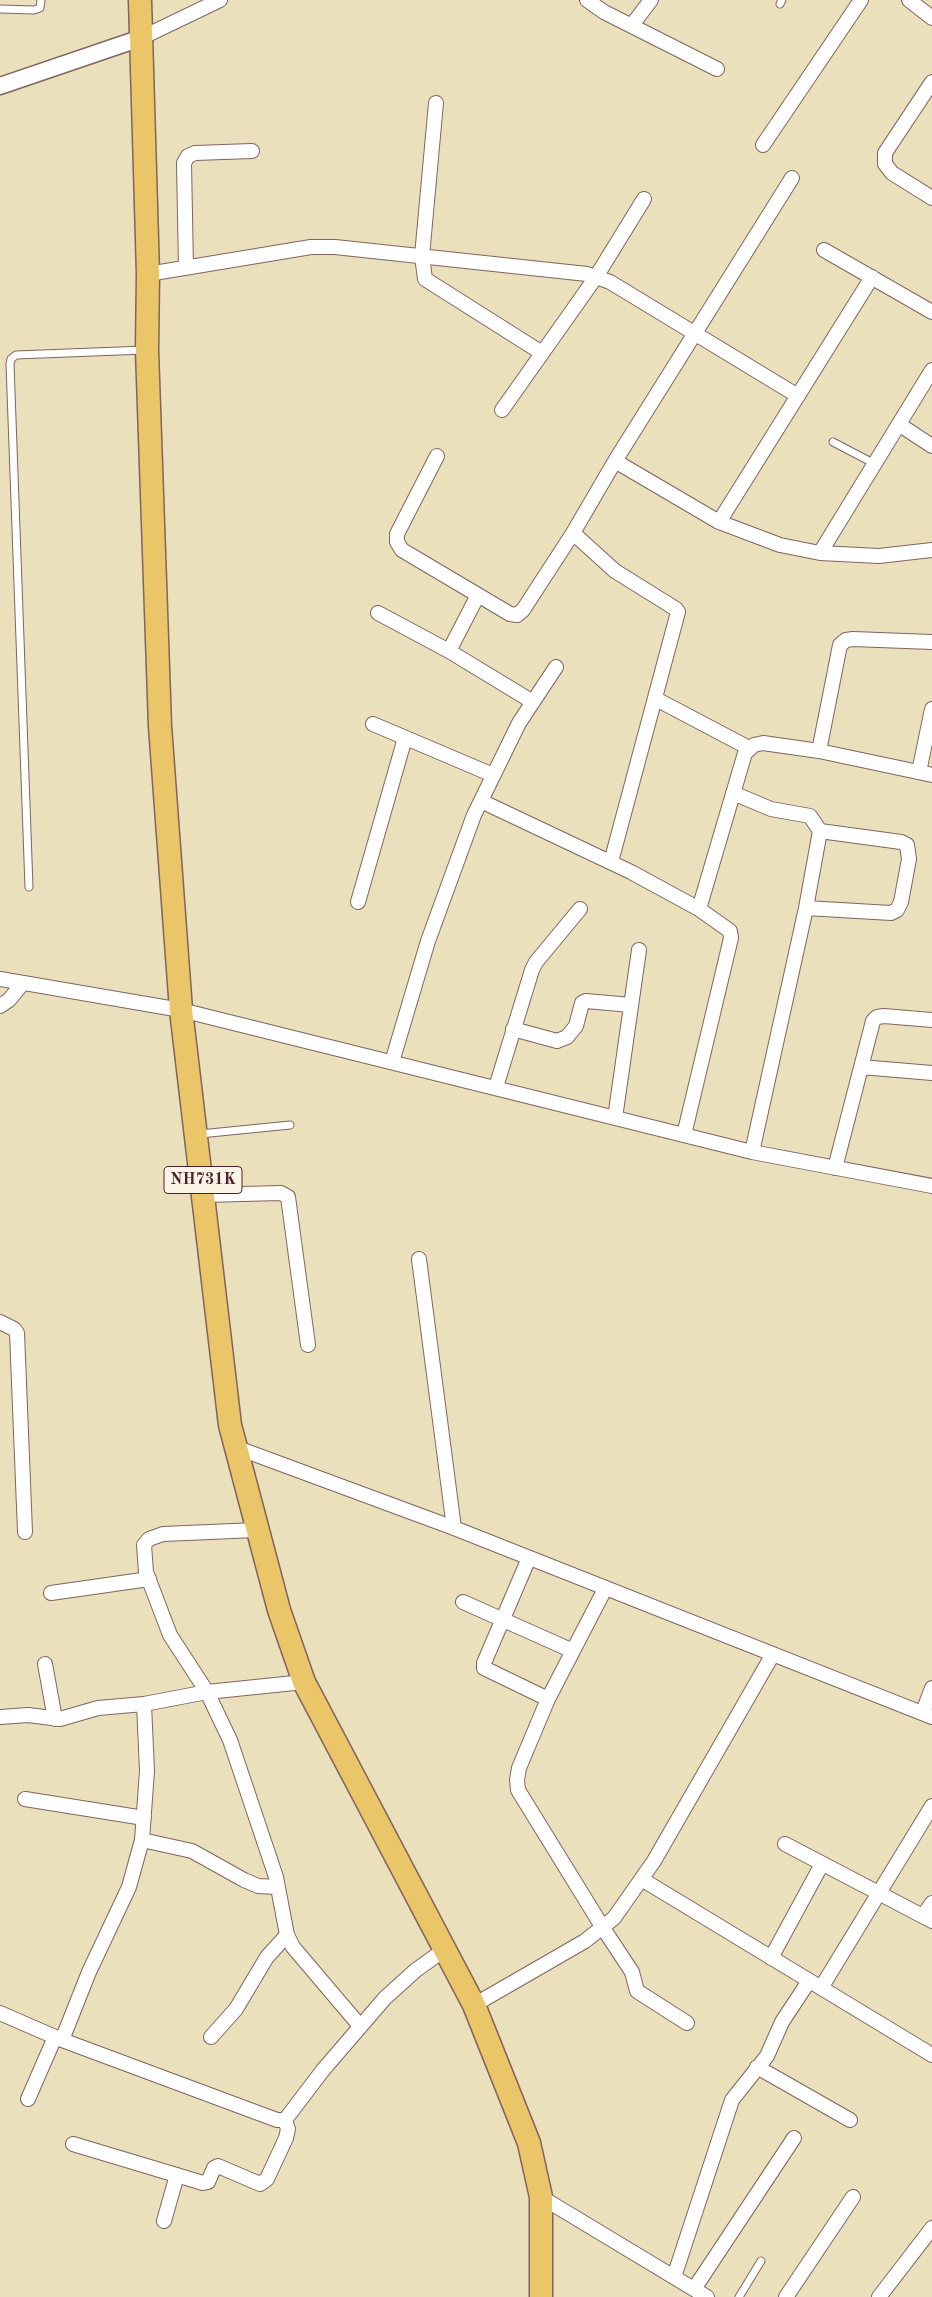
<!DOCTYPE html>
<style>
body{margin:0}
canvas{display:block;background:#ebe0bc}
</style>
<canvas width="932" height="2297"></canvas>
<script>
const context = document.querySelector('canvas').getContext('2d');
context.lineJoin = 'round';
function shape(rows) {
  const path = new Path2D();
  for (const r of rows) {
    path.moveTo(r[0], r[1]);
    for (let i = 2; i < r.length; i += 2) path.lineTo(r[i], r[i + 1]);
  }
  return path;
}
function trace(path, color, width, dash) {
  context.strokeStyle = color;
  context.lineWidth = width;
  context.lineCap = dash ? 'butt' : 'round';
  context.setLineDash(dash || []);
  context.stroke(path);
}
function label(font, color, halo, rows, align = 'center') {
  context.font = font + ' "Old Standard TT",serif';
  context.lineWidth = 4.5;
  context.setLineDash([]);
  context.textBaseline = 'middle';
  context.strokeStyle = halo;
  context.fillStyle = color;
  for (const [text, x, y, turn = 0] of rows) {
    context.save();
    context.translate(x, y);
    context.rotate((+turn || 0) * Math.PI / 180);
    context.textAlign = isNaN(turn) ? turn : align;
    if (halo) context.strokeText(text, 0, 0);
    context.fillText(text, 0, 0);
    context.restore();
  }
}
const service = shape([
 [780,4,782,0],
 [0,9,34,10,40,8,41,0],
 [833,442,875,464],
 [29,887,10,364,11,359,16,355,145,350],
 [200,1134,290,1125],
 [739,2297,761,2261]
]);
const minor = shape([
 [587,0,604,12,717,69],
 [909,0,932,18],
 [632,25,651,0],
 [141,38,220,0],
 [932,82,885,153,885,164,892,173,932,198],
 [436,103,422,256,425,279,542,353],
 [763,145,861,0],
 [824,250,932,312],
 [186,268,184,163,188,156,195,153,252,151],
 [148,274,311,247,335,247,587,274,610,282,798,396],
 [502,410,596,277,644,199],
 [900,425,932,446],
 [437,456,397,534,397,542,402,550,510,614,517,615,523,610,573,533,615,461,792,178],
 [615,461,719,522,780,545,820,553,879,556,932,550],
 [719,522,872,277],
 [573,533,615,571,676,609,678,612,611,862],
 [820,553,932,370],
 [378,613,449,651,533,702],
 [449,651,478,595],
 [656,699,749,748],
 [373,724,493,775],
 [819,751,840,645,846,640,853,639,932,642],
 [919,772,932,709],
 [733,793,771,809,810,816,820,831,806,908,752,1152],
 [481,801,631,872,699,909,730,931,731,938,684,1135],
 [358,902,405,738],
 [806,908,891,913,897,910,901,902,909,859,907,845,901,842,820,831],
 [699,909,745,753,754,745,763,743,819,751,932,775],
 [0,979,181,1010,752,1152,932,1186],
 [0,1006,9,1000,23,983],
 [513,1029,557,1041,567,1037,576,1026,582,1003,586,1001,631,1005],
 [392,1062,428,941,474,815,519,723,556,667],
 [861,1067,932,1073],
 [496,1087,532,970,536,962,580,909],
 [615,1118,639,950],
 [835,1168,873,1021,877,1017,884,1016,932,1020],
 [205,1195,281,1193,288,1197,308,1345],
 [419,1259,454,1528],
 [0,1322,14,1329,17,1333,25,1532],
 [235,1447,454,1528,932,1717],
 [256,1530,163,1534,149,1539,144,1545,146,1572,170,1635,207,1692,230,1740,276,1877,287,1935,293,1947,360,2026],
 [529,1558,484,1663,484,1668,548,1699],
 [605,1589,548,1699,519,1768,517,1780,518,1790,603,1928,632,1972,637,1991,687,2023],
 [51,1593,149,1579],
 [463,1602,573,1651],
 [45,1664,55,1719],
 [923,1712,932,1688],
 [0,1717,28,1715,60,1719,98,1708,144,1704,207,1692,304,1682],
 [25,1799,144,1818],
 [142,1840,192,1851,244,1880,258,1886,277,1887],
 [785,1844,932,1921],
 [643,1880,932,2055],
 [923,1916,932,1903],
 [771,1958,822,1864],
 [821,1988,932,1806],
 [474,2005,585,1941,614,1918,654,1861,773,1654],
 [0,2013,62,2040,277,2120,285,2120,323,2070,385,1998,416,1970,444,1950],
 [211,2037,236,2009,267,1957,287,1935],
 [62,2040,89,1972,129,1887,142,1840,147,1771,144,1704],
 [757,2067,850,2120],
 [28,2099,55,2037],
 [73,2144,203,2183,208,2182,214,2168,218,2166,260,2184,267,2179,286,2138,288,2129,285,2120],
 [541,2197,707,2297],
 [164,2221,177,2175],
 [674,2277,732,2100,767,2056,782,2022,809,1981],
 [694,2289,794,2138],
 [786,2297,853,2197],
 [879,2297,932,2228]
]);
const tertiary = shape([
 [0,86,141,38]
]);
const trunk = shape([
 [140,0,148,274,147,350,160,726,181,1010,230,1425,279,1610,304,1682,474,2005,529,2143,541,2197,541,2297]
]);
const shields = [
 [203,1180,78]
];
const shieldNames = [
 ["NH731K",203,1180]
];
trace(service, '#82635e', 9);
trace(minor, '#82635e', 16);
trace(tertiary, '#82635e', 19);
trace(trunk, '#82635e', 25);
trace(service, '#fff', 7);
trace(minor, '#fff', 14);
trace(tertiary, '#fff', 16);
trace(trunk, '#ebc669', 22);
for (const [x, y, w] of shields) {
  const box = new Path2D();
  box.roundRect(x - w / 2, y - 13.5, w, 27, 4);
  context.fillStyle = '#fcf5e5';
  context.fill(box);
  trace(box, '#4a1f2b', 1);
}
label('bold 16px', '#4a1f2b', null, shieldNames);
</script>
